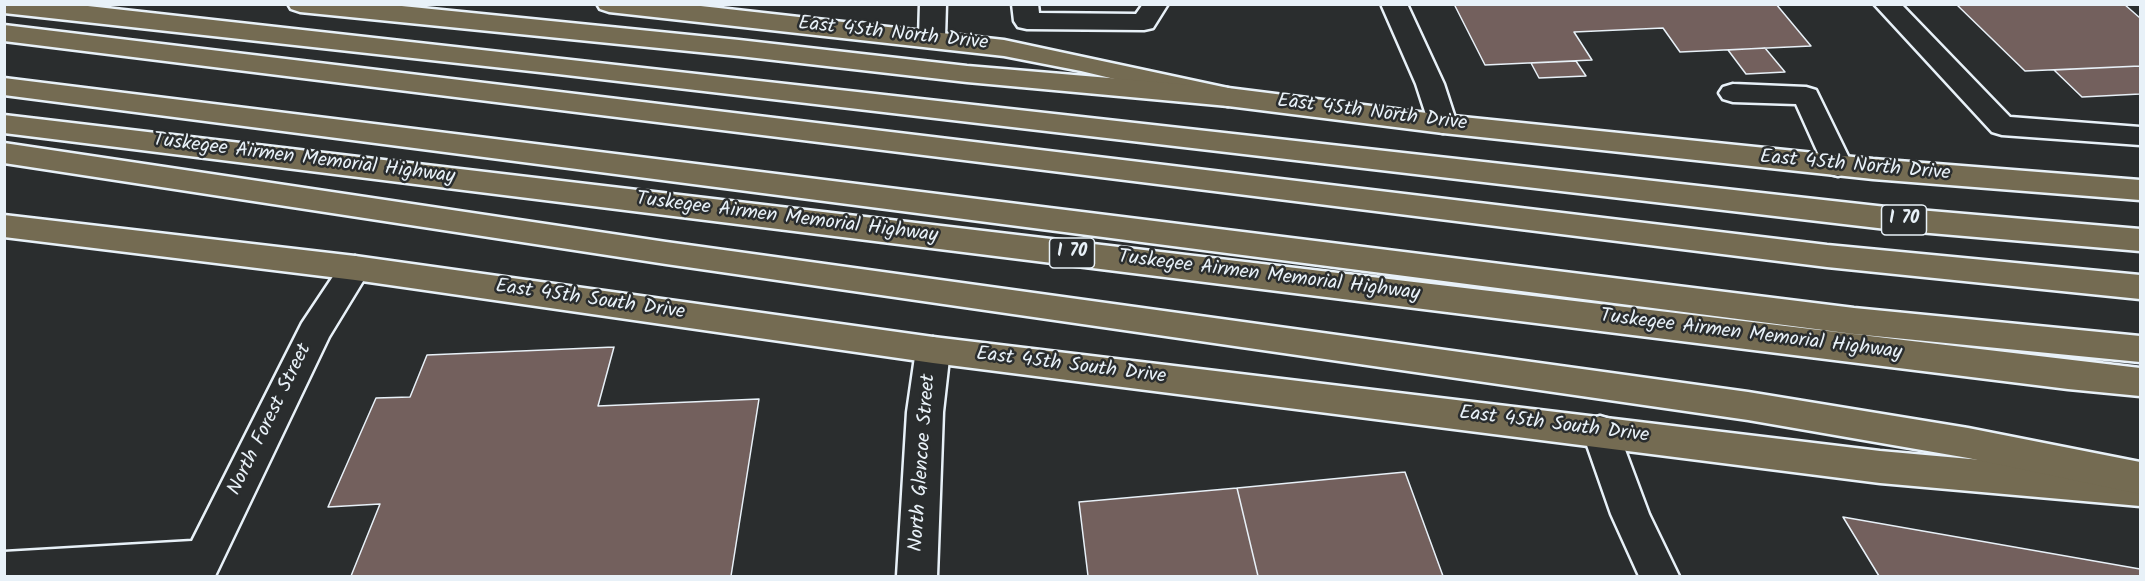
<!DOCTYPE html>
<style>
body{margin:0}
#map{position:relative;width:2145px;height:581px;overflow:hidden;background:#2a2d2e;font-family:Kalam,sans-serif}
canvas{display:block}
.frame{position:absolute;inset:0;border:6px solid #e8f1f8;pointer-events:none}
</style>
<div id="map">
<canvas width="2145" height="581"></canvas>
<div class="frame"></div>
</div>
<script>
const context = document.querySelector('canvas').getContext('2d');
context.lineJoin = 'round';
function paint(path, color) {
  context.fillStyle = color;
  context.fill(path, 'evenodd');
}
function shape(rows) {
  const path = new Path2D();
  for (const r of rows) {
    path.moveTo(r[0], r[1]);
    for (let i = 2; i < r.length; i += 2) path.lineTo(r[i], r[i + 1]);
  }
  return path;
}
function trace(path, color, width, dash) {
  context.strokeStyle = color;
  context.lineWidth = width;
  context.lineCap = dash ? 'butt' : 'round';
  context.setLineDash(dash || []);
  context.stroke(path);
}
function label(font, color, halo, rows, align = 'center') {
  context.font = font + ' Kalam,sans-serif';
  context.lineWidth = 5;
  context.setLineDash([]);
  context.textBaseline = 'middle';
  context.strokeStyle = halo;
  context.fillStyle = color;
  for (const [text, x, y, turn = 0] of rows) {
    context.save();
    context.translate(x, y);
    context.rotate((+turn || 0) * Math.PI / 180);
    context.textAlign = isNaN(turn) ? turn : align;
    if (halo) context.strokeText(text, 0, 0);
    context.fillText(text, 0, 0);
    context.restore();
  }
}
const building = shape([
 [1454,4,1776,4,1811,46,1680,52,1663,28,1574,32,1592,60,1485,65,1454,4],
 [1956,4,2124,4,2140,18,2140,66,2025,71,1956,4],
 [1765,48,1785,72,1746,74,1728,50,1765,48],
 [1576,61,1586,76,1539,78,1531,63,1576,61],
 [2140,66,2140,94,2082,97,2054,70,2140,66],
 [614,347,598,406,759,399,731,576,351,576,380,504,328,507,376,398,410,397,427,355,614,347],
 [1405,472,1443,576,1258,576,1237,488,1405,472],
 [1237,488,1258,576,1088,576,1079,502,1237,488],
 [1843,517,2140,569,2140,576,1879,576,1843,517]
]);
const minor = shape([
 [920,4,946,4,945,38,941,44,932,46,923,44,919,38,920,4],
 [1012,4,1038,4,1039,13,1136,14,1143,4,1168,4,1153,28,1144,30,1027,29,1018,27,1014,21,1012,4],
 [1381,4,1407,4,1444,84,1457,124,1453,130,1443,133,1433,130,1429,124,1416,84,1381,4],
 [1874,4,1901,4,2010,117,2140,127,2140,145,2002,135,1992,132,1874,4],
 [1733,84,1806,87,1816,90,1853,166,1849,173,1838,176,1827,173,1796,104,1733,102,1723,99,1719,93,1723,87,1733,84],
 [355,256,366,260,371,268,329,337,215,576,4,576,4,552,192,541,302,323,344,260,355,256],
 [933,337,945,341,950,350,943,412,937,576,897,576,907,412,916,350,921,341,933,337],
 [1600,416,1613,420,1618,431,1649,514,1679,576,1639,576,1611,514,1582,431,1587,420,1600,416]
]);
const major = shape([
 [597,4,683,4,1004,40,1228,88,1443,115,1873,159,2140,180,2140,200,1873,179,1443,133,1228,106,1081,71,1004,56,609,12,600,9,597,4],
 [4,215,355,256,933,337,1880,451,2140,474,2140,506,1880,483,933,363,355,280,4,237,4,215]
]);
const highway = shape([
 [4,4,70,4,1895,208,2140,229,2140,251,1895,230,558,74,4,13,4,4],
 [288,4,382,4,739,40,967,66,1228,88,1238,91,1242,97,1238,103,1228,106,967,82,739,56,300,12,291,9,288,4],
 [4,25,1827,245,2140,275,2140,299,1827,267,4,41,4,25],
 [4,78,1854,308,2140,336,2140,362,1854,334,4,95,4,78],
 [4,115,2140,368,2140,396,2068,389,4,133,4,115],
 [4,143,666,242,1748,392,1968,428,2140,462,2140,494,1968,458,1748,420,666,264,4,163,4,143]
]);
const shields = [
 [1904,220,45],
 [1072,253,45]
];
const shieldNames = [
 ["I 70",1904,220],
 ["I 70",1072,253]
];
const streetNames = [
 ["East 45th North Drive",893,35,6],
 ["East 45th North Drive",1372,114,7],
 ["Tuskegee Airmen Memorial Highway",304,160,7],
 ["East 45th North Drive",1855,167,5],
 ["Tuskegee Airmen Memorial Highway",787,219,7],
 ["Tuskegee Airmen Memorial Highway",1269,277,7],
 ["East 45th South Drive",590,301,8],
 ["Tuskegee Airmen Memorial Highway",1751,336,7],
 ["East 45th South Drive",1071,367,7],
 ["North Forest Street",271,420,-64],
 ["East 45th South Drive",1554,426,7],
 ["North Glencoe Street",924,463,-86]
];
paint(building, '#73605d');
trace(building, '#e8f1f8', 1.5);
trace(minor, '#e8f1f8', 5);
trace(major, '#e8f1f8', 5);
trace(highway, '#e8f1f8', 5);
paint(minor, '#2a2d2e');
paint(major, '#746b52');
paint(highway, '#746b52');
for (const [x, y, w] of shields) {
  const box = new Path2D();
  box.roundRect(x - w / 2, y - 15, w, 30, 4.5);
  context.fillStyle = '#2a2d2e';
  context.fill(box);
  trace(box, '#e8f1f8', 1.5);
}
label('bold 18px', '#e8f1f8', null, shieldNames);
label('20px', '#e8f1f8', '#2a2d2e', streetNames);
</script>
